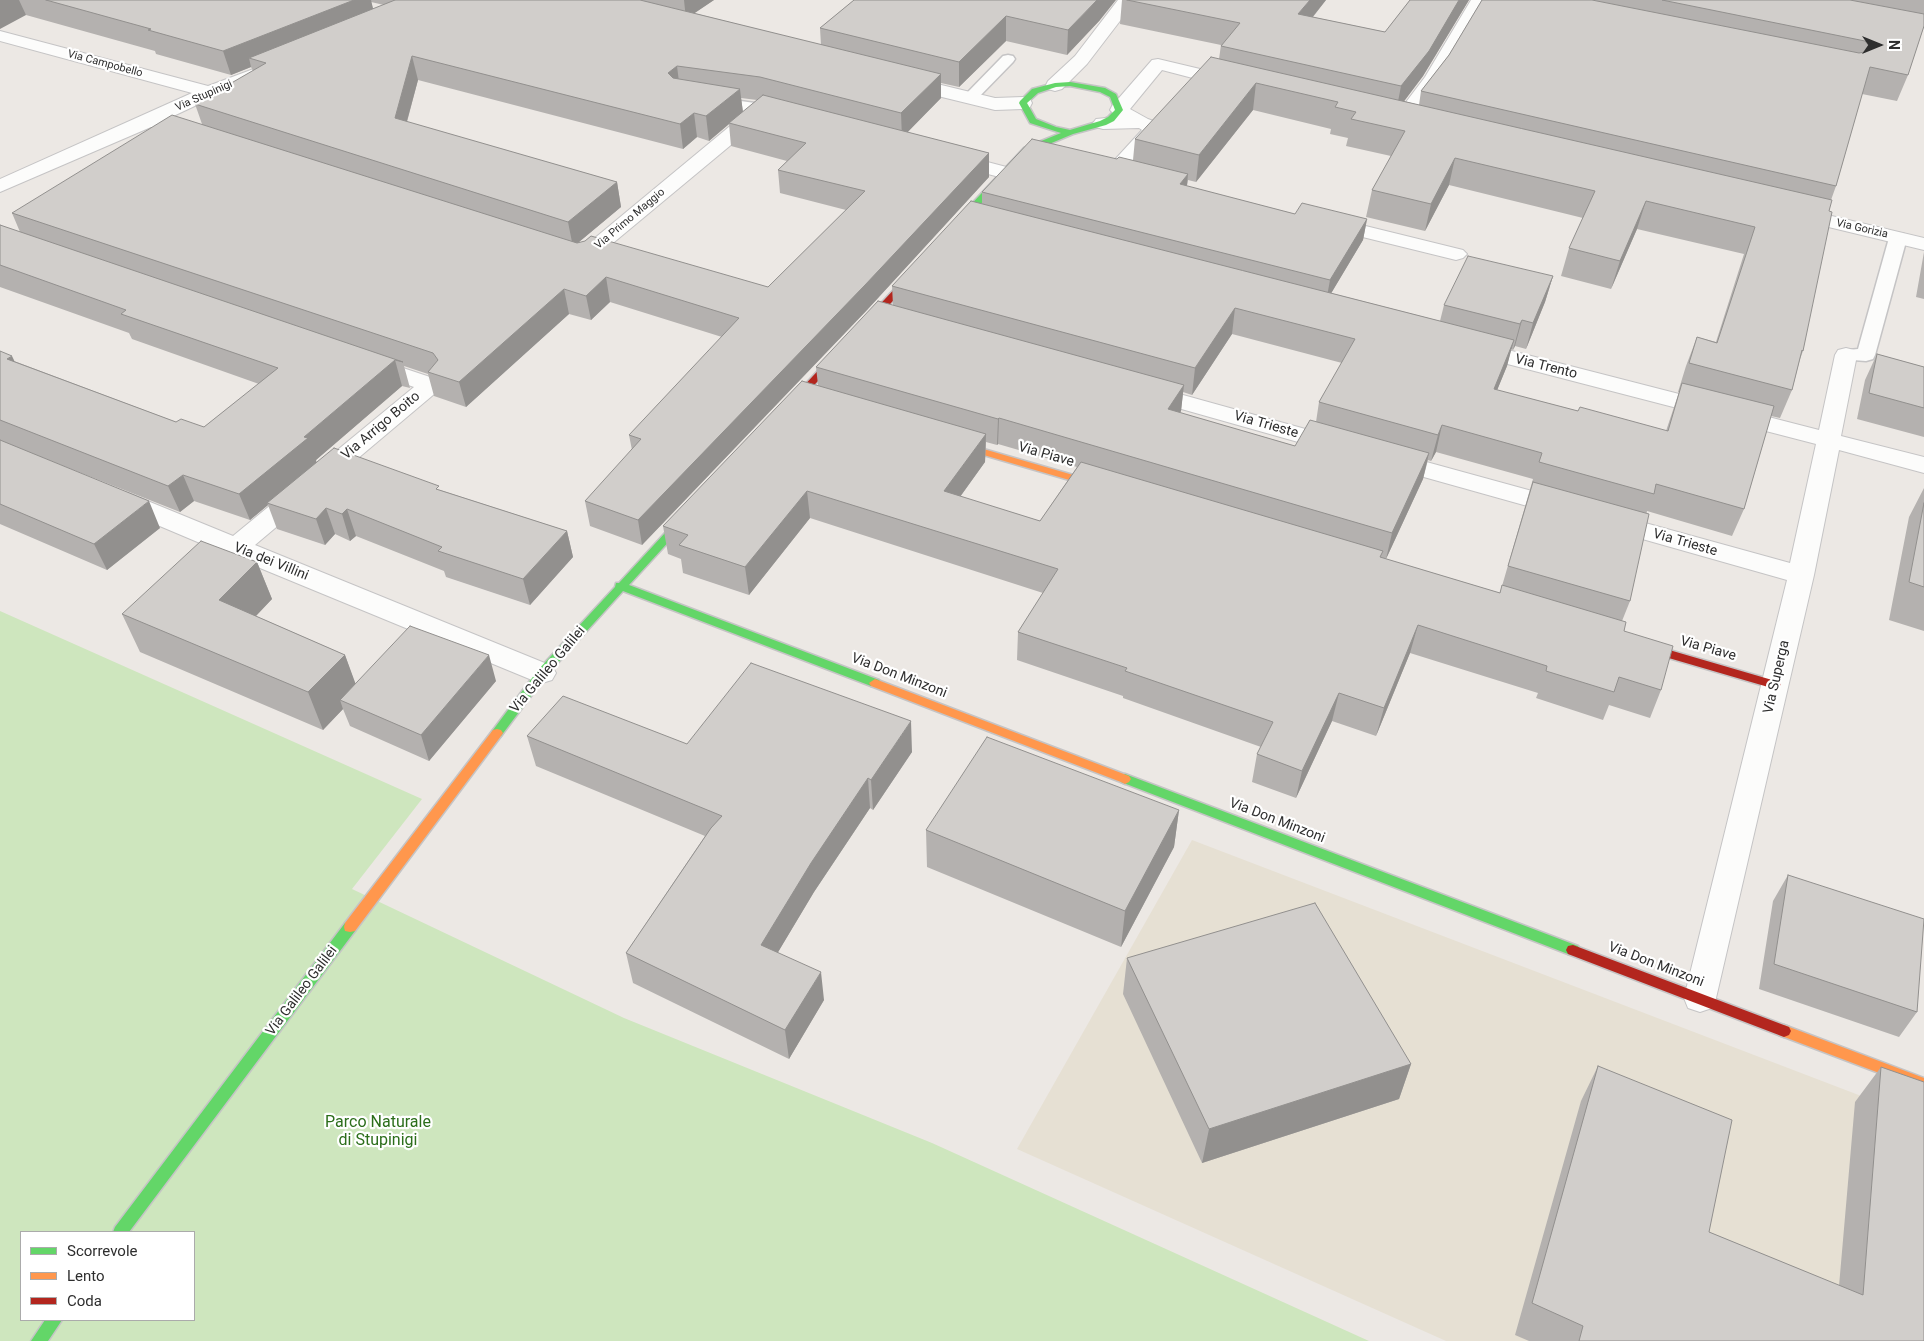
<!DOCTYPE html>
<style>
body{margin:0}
#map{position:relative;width:1924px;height:1341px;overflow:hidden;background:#ece8e4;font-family:Roboto,sans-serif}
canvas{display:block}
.legend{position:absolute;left:20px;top:1231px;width:175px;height:90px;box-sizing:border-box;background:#fff;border:1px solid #ababab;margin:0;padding:6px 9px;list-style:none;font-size:15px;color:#2e2e2e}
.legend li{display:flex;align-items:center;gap:10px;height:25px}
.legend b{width:25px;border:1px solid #ababab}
.north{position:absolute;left:1854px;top:20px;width:50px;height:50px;-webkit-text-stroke:4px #fff;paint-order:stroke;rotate:90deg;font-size:14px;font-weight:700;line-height:20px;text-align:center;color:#2e2e2e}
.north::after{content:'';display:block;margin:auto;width:18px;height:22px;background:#2e2e2e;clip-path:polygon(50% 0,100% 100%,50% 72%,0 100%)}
</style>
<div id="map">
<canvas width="1924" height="1341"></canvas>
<ul class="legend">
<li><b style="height:6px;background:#63d668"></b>Scorrevole</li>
<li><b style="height:6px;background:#ff974d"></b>Lento</li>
<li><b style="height:6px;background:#b3261e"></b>Coda</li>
</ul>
<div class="north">N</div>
</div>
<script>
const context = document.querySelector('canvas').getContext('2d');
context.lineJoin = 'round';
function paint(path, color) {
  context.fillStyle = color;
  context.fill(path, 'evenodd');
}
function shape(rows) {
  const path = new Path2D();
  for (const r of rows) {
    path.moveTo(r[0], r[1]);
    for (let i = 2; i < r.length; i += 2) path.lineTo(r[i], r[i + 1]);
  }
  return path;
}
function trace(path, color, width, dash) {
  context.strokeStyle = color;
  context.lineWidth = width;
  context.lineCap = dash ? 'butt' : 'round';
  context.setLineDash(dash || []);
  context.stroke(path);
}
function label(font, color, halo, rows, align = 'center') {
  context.font = font + ' Roboto,sans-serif';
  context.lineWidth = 4.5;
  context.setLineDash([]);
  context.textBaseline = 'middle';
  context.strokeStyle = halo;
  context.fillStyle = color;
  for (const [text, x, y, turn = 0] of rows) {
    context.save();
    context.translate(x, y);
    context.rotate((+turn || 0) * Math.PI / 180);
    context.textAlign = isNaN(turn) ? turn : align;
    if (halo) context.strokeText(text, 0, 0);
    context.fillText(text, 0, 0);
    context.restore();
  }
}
const education = shape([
 [1192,840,1924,1120,1924,1341,1446,1341,1017,1149]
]);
const green = shape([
 [0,611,422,799,352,889,624,1018,932,1143,1369,1341,0,1341],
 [21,1232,194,1232,194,1320,21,1320]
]);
const lane = shape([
 [1008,55,1013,56,1015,59,1013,62,975,101,965,101,962,98,965,95,1003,56,1008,55],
 [712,97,762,104,767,106,770,109,767,112,762,114,707,105,704,102,707,99,712,97],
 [1898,233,1904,234,1907,238,1875,355,1873,359,1866,361,1839,359,1837,355,1839,351,1858,349,1889,238,1892,234,1898,233]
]);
const street = shape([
 [1118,0,1136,0,1087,64,1062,89,1055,91,1048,89,1046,85,1048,81,1075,56,1118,0],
 [1471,0,1489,0,1442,79,1408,126,1401,128,1394,126,1391,122,1425,77,1471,0],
 [0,31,208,86,267,64,273,65,276,69,273,73,216,96,167,119,200,130,203,134,200,138,193,140,151,127,0,192,0,179,192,93,0,41,0,31],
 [1158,59,1238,78,1240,82,1238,86,1231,88,1162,70,1130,109,1148,119,1161,124,1164,128,1129,167,1146,171,1149,175,1146,179,1139,181,1109,174,1106,170,1109,166,1142,130,1139,128,1103,129,1096,127,1093,123,1096,119,1117,117,1110,110,1112,106,1152,60,1158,59],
 [904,76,995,98,1023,97,1030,99,1032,103,1030,107,1023,109,995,110,897,86,895,82,897,78,904,76],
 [760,105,767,107,769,111,767,115,589,263,582,265,567,261,563,257,567,253,578,252,753,107,760,105],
 [953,153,1014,169,1017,173,1014,177,1007,179,946,163,943,159,946,155,953,153],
 [1794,207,1924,238,1924,250,1787,217,1784,213,1787,209,1794,207],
 [1329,217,1463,250,1467,254,1463,258,1456,260,1322,227,1319,223,1322,219,1329,217],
 [1473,341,1819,430,1835,355,1838,350,1846,348,1854,350,1857,355,1841,436,1924,457,1924,473,1839,450,1814,575,1716,998,1712,1008,1700,1012,1688,1008,1684,998,1787,580,1600,527,1596,521,1600,515,1609,513,1790,563,1816,444,1465,353,1462,348,1465,343,1473,341],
 [373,358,439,380,443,385,439,390,255,545,552,666,556,673,552,680,542,683,532,680,226,554,110,505,107,499,110,493,119,491,128,493,233,536,414,387,365,370,362,365,365,360,373,358],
 [1147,385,1345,440,1349,445,1345,450,1337,453,1139,397,1135,392,1139,387,1147,385],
 [1390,452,1572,502,1576,508,1572,514,1563,516,1381,465,1378,460,1381,455,1390,452]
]);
const fast = shape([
 [1070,82,1105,88,1116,94,1123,110,1114,121,1106,125,1073,134,1030,152,955,232,949,232,949,228,1024,148,1061,133,1030,123,1019,103,1020,101,1032,89,1055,83,1070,82],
 [1070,86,1100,92,1110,97,1115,110,1108,117,1100,121,1070,130,1056,127,1036,119,1027,103,1038,93,1056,87,1070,86],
 [691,508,696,511,695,513,629,585,879,680,881,683,879,686,871,686,623,591,546,676,501,736,493,736,491,733,493,730,538,670,615,587,616,583,619,583,687,509,691,508],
 [1125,774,1578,946,1580,950,1578,954,1573,955,1568,954,1121,782,1119,779,1121,776,1125,774],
 [350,922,355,923,356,927,355,931,129,1232,113,1232,115,1227,345,923,350,922],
 [45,1320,62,1320,48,1341,31,1341,45,1320]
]);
const slow = shape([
 [949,439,1111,486,1112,488,1107,491,946,444,944,442,946,440,949,439],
 [875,679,1129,776,1131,779,1129,782,1125,784,1121,782,871,686,869,683,875,679],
 [497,729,501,730,503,733,501,736,355,931,350,932,345,931,344,927,345,923,493,730,497,729],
 [1784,1025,1924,1078,1924,1090,1779,1035,1777,1031,1779,1027,1784,1025]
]);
const jam = shape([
 [917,267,920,268,920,272,789,412,783,412,781,410,783,408,914,268,917,267],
 [1635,640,1779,682,1781,685,1775,689,1631,647,1629,644,1631,641,1635,640],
 [1573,945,1789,1027,1791,1031,1789,1035,1784,1037,1568,954,1566,950,1568,946,1573,945]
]);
const wall = shape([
 [0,0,714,0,694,13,821,45,820,28,854,0,1100,20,1067,55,1006,41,959,87,941,83,941,98,907,132,989,153,989,177,867,310,642,545,590,526,585,501,632,450,629,435,722,337,610,302,591,320,569,314,466,407,434,396,428,374,404,366,410,388,402,386,316,460,316,462,440,490,567,531,573,557,530,605,446,577,444,571,356,536,350,541,335,534,325,545,277,529,268,505,250,520,194,501,180,512,38,456,160,528,107,570,0,524,0,351,14,361,176,422,204,427,259,384,132,339,129,333,0,287,0,225,20,232,12,213,202,124,195,104,253,71,251,67,231,75,156,54,155,51,26,15],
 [371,2,384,5,373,9],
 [418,80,683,149,697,137,709,141,729,124,731,146,787,161,778,170,780,193,846,210,768,287,579,242,621,207,617,182,407,122],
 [741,98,757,100,743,112],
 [1122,0,1326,0,1313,17,1385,32,1410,0,1469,0,1423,76,1404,101,1419,105,1421,91,1449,55,1482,0,1924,0,1924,26,1908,75,1897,101,1862,94,1836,186,1831,200,1829,211,1803,351,1800,359,1792,390,1780,418,1771,416,1744,509,1732,536,1647,511,1630,601,1622,621,1624,631,1661,690,1650,718,1609,705,1603,720,1536,698,1538,693,1410,653,1376,736,1332,721,1296,798,1252,782,1257,754,1261,747,1123,698,1123,696,1017,660,1018,632,1043,593,810,518,749,595,683,573,681,559,668,554,663,526,818,385,816,367,893,305,892,286,982,204,982,192,1117,159,1133,160,1135,139,1219,59,1221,45,1120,24],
 [1253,110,1331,129,1330,134,1348,138,1346,146,1391,156,1372,190,1366,217,1425,231,1449,185,1583,218,1569,248,1561,276,1611,289,1637,229,1744,254,1716,342,1697,337,1686,366,1678,392,1679,392,1666,431,1578,411,1497,390,1507,366,1511,349,1513,350,1515,346,1526,349,1545,302,1553,276,1444,305,1440,321,1331,293,1363,240,1367,219,1295,214,1187,186,1188,180,1196,182],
 [1232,334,1342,363,1319,402,1316,422,1295,446,1180,413,1181,411,1183,392,1192,395],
 [986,442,997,445,998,444,1077,467,1040,521,960,497,985,462],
 [1436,452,1533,479,1500,593,1386,559,1423,479,1428,460,1431,461],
 [1924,252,1924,299,1916,297],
 [1877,354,1924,367,1924,437,1857,419,1865,380],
 [1924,488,1924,631,1889,620,1909,517],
 [257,562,272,599,256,616,345,655,355,684,496,681,429,761,350,726,343,709,323,730,140,652,122,614],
 [527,736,687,744,912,752,873,810,870,808,814,892,778,952,824,1000,789,1059,633,983,626,953,705,836,536,766],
 [1179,810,1174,847,1121,947,927,867,926,830],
 [1788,875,1917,1012,1899,1037,1759,989,1773,901],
 [1127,958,1411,1064,1399,1099,1202,1163,1123,994],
 [1598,1066,1709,1232,1839,1286,1855,1102,1881,1067,1924,1341,1529,1341,1515,1335,1581,1101]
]);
const shadedWall = shape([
 [0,0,19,0,26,15,0,29],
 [354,0,371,0,375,17,249,58,251,67,231,75,223,51],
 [684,0,714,0,686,19],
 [1097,0,1116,0,1100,20,1067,55,1068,30],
 [1310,0,1326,0,1295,39,1298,14],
 [1459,0,1469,0,1423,76,1396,112,1401,86],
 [1006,16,1006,41,959,87,959,62],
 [412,56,418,80,401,143,395,118],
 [677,66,680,90,668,73],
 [941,74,941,98,902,138,901,113],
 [1256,83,1253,110,1196,182,1199,155],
 [740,89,743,113,729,123,729,124,709,141,706,116],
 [694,113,697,137,683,149,680,124],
 [989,153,989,177,867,310,642,545,638,520],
 [1455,158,1449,185,1425,231,1431,204],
 [1188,174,1186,195,1180,184],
 [617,182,621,207,573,247,568,222],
 [1646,201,1637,229,1611,289,1620,261],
 [1367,219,1363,240,1326,302,1330,280],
 [1553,276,1545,302,1526,349,1533,323],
 [606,277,610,302,591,320,586,296],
 [564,289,569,314,466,407,459,382],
 [1235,308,1232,334,1192,395,1195,368],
 [1522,320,1515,346,1513,350,1520,324],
 [1514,340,1507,366,1487,415,1494,389],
 [12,356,24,381,7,359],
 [395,360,402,386,316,460,317,464,267,503,268,505,250,520,239,494,304,437],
 [1184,385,1181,411,1165,435,1168,409],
 [999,418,998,444,997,445,998,419],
 [1442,425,1436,452,1431,461,1438,435],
 [986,434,985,462,944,519,944,491],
 [1429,453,1423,479,1386,559,1392,533],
 [183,475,194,501,180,512,168,486],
 [807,491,810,518,749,595,745,567],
 [149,501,160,528,107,570,94,544],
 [326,508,335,534,325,545,316,519],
 [347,509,356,536,350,541,342,514],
 [567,531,573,557,530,605,523,579],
 [257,562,272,599,235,638,219,600],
 [1418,625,1410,653,1376,736,1384,708],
 [345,655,359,693,340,700,343,709,323,730,308,692],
 [489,655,496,681,429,761,421,735],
 [1339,693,1332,721,1296,798,1302,771],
 [911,721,912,752,873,810,871,780],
 [868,778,870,808,814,892,765,974,761,945,811,863],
 [1179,810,1174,847,1121,947,1125,911],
 [821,972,824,1000,789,1059,785,1030],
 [1411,1064,1399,1099,1202,1163,1209,1129]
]);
const building = shape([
 [46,0,354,0,223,51,148,30,151,29,46,0],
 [395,0,640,0,941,74,901,113,760,77,677,66,668,73,673,78,740,89,706,116,694,113,680,124,412,56,395,118,617,182,568,222,195,104,266,63,249,58,395,0],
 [854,0,1097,0,1068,30,1006,16,959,62,820,28,854,0],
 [1127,0,1310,0,1298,14,1385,32,1410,0,1459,0,1429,51,1401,86,1221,46,1240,23,1127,0],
 [1482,0,1592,0,1859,53,1865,52,1870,47,1865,41,1662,0,1850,0,1924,14,1924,26,1908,75,1870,67,1836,186,1421,91,1449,55,1482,0],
 [1211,57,1832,200,1829,211,1832,212,1803,351,1802,350,1792,390,1689,363,1697,337,1717,343,1755,227,1646,201,1620,261,1569,248,1595,191,1455,158,1431,204,1372,190,1405,131,1351,119,1356,112,1335,107,1338,102,1256,83,1199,155,1135,139,1211,57],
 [763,95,989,153,865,285,638,520,585,501,641,439,629,435,739,318,606,277,586,296,564,289,459,382,428,372,438,360,433,353,12,213,172,115,577,243,585,241,591,236,768,287,865,191,778,170,806,143,729,123,763,95],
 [1032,139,1117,159,1119,157,1188,174,1180,184,1295,214,1302,203,1367,219,1330,280,982,192,1032,139],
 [971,201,1514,340,1494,389,1578,411,1580,407,1668,431,1682,383,1774,406,1744,509,1656,484,1654,494,1539,462,1542,453,1442,425,1438,435,1319,402,1355,339,1235,308,1195,368,892,286,971,201],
 [0,225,403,362,395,360,304,437,308,438,239,494,183,475,168,486,0,420,0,351,12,356,7,359,176,422,181,419,204,427,278,368,121,314,126,310,0,265,0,225],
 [1468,256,1553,276,1533,323,1522,320,1520,324,1444,305,1468,256],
 [878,301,1184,385,1168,409,1295,446,1310,420,1429,453,1392,533,999,418,998,419,816,367,878,301],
 [1877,354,1924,367,1924,408,1869,393,1877,354],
 [802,381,986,434,944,491,1040,521,1081,462,1383,551,1380,557,1500,593,1502,585,1626,622,1624,631,1673,646,1661,690,1619,677,1614,692,1546,671,1547,666,1418,625,1384,708,1339,693,1302,771,1257,754,1273,722,1125,671,1127,668,1018,632,1058,569,807,491,745,567,679,545,688,535,663,526,802,381],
 [0,440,149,501,94,544,0,504,0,440],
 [334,448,439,486,436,489,567,531,523,579,438,551,442,547,347,509,342,514,326,508,316,519,267,503,334,448],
 [1533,482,1649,514,1630,601,1508,566,1533,482],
 [1924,503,1924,587,1909,582,1924,503],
 [201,541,257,562,219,600,345,655,308,692,122,614,201,541],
 [410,626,489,655,421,735,340,700,410,626],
 [751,663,911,721,871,780,868,778,811,863,761,945,821,972,785,1030,626,953,711,828,722,816,527,736,563,696,687,744,751,663],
 [987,737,1179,810,1125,911,926,830,987,737],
 [1788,875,1924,919,1917,1012,1774,964,1788,875],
 [1315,903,1411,1064,1209,1129,1127,958,1315,903],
 [1598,1066,1732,1120,1709,1232,1863,1295,1881,1067,1924,1082,1924,1341,1579,1341,1583,1326,1532,1303,1598,1066]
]);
const farStreetnames = [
 ["Via Campobello",105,64,15],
 ["Via Stupinigi",204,96,-24],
 ["Via Primo Maggio",630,219,-40],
 ["Via Gorizia",1862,229,13]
];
const streetNames = [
 ["Via Trento",1546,367,14],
 ["Via Trieste",1266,425,16],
 ["Via Arrigo Boito",381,426,-40],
 ["Via Piave",1046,455,16],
 ["Via Trieste",1685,543,16],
 ["Via dei Villini",271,562,22],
 ["Via Piave",1708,649,16],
 ["Via Galileo Galilei",548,670,-50],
 ["Via Don Minzoni",899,676,21],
 ["Via Superga",1777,677,-77],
 ["Via Don Minzoni",1277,821,21],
 ["Via Don Minzoni",1656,965,21],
 ["Via Galileo Galilei",302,991,-53]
];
const nearParknames = [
 ["Parco Naturale",378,1123],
 ["di Stupinigi",378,1141]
];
paint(education, '#e6e0d3');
paint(green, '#cee6be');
trace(lane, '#c5c4c5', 3);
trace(street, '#c5c4c5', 2);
trace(fast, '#c5c4c5', 3);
trace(slow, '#c5c4c5', 3);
trace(jam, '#c5c4c5', 3);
paint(lane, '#fcfcfb');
paint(street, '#fcfcfb');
paint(fast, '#63d668');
paint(slow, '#ff974d');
paint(jam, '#b3261e');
paint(wall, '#b4b1af');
paint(shadedWall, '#92908e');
paint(building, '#d1cecb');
trace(building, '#92908e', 1);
label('11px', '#2e2e2e', '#fff', farStreetnames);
label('14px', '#2e2e2e', '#fff', streetNames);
label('16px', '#2c6e1b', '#fff', nearParknames);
</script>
